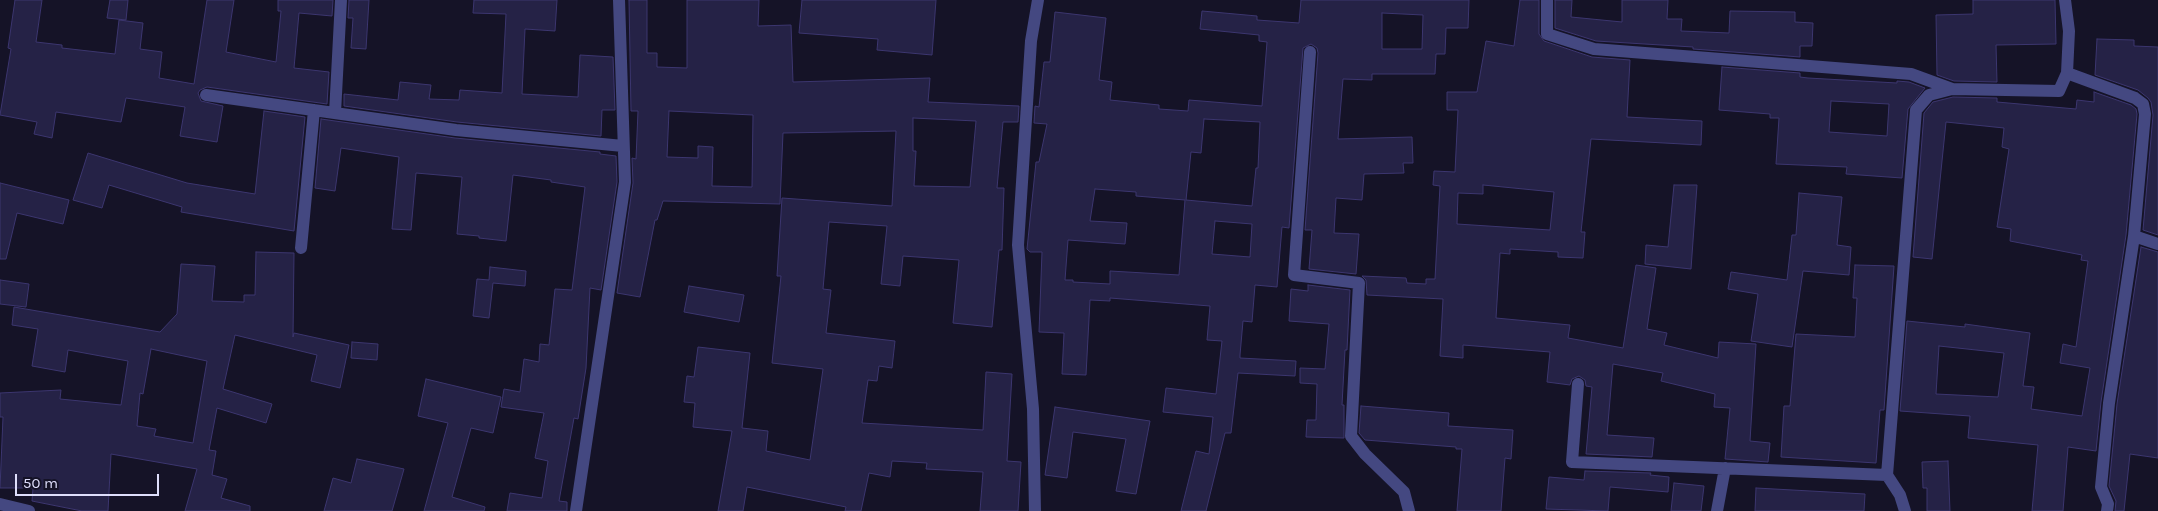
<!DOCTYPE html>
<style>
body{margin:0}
#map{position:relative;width:2158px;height:511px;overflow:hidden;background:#151327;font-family:Karla,sans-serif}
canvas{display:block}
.scale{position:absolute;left:15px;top:474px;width:144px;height:22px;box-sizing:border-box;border:2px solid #dedefb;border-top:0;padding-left:6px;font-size:15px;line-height:18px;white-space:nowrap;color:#dedefb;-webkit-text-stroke:4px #151327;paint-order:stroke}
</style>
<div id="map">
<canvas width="2158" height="511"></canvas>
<div class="scale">50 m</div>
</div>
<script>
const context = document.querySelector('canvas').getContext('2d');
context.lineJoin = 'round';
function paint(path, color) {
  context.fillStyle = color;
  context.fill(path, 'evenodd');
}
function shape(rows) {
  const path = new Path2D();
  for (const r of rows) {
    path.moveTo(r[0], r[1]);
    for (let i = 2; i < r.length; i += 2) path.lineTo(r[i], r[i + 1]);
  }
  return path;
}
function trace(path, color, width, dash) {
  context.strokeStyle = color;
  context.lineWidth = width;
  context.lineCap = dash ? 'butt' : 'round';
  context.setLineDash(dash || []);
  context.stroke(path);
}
const building = shape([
 [15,0,42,0,36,42,62,45,62,48,115,54,119,20,143,23,140,49,162,52,159,78,194,84,207,0,234,0,226,52,276,62,281,11,278,11,278,0,333,0,332,16,299,13,294,68,329,72,327,104,207,87,200,90,198,93,201,101,223,106,217,142,180,136,185,107,126,98,121,122,56,112,52,138,34,134,37,122,0,115,11,49,8,48,15,0],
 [110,0,128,0,126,20,107,18,110,0],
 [349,0,369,0,366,49,351,48,353,18,348,18,349,0],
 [474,0,557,0,555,31,525,29,522,94,578,97,580,55,613,57,615,110,602,110,601,136,457,122,344,106,344,94,398,100,400,82,431,85,429,99,459,100,460,90,502,93,506,14,473,13,474,0],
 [629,0,647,0,647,53,657,53,657,67,687,68,687,0,759,0,758,26,791,25,793,82,930,78,928,102,1019,106,1018,122,1003,122,997,188,1004,188,1002,250,999,250,992,327,953,323,959,260,903,256,900,286,881,284,887,226,829,222,823,289,831,290,826,333,895,341,892,368,879,366,877,381,868,380,862,423,983,430,986,372,1012,374,1007,461,1021,462,1018,511,980,511,983,472,926,469,927,463,892,461,890,477,869,473,861,511,845,511,846,507,747,487,743,511,718,511,732,431,693,427,695,403,684,402,687,376,694,377,698,347,750,353,742,428,768,431,766,451,810,460,823,369,772,363,781,276,777,276,782,198,892,206,896,131,783,133,780,204,663,201,657,220,655,220,640,297,617,293,633,183,632,158,636,159,638,111,631,111,629,0],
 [669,111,753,115,752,187,712,186,713,147,698,146,698,158,667,157,669,111],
 [913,118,976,121,970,187,914,186,916,151,913,151,913,118],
 [802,0,936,0,932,55,877,50,878,39,799,33,802,0],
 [1301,0,1469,0,1468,28,1446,28,1445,54,1436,54,1435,74,1372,74,1372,80,1343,79,1338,139,1412,137,1413,163,1403,163,1404,173,1364,174,1362,200,1336,198,1334,233,1359,234,1356,274,1309,269,1312,230,1305,230,1318,53,1317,48,1311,44,1303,48,1289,228,1282,227,1277,287,1255,285,1252,322,1243,321,1240,355,1240,358,1296,361,1295,376,1238,373,1231,433,1225,433,1206,511,1181,511,1196,451,1209,454,1213,417,1163,412,1166,388,1216,394,1222,341,1207,340,1210,306,1110,298,1110,301,1090,300,1086,375,1062,374,1064,333,1039,332,1042,252,1030,252,1027,249,1036,162,1039,162,1047,124,1034,123,1035,106,1039,107,1044,62,1050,62,1055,12,1106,18,1099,80,1112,82,1110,100,1159,105,1159,109,1188,111,1189,100,1262,106,1267,42,1259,41,1259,35,1200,29,1202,11,1257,16,1257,20,1299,23,1301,0],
 [1382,13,1423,15,1422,49,1382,49,1382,13],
 [1204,119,1260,122,1258,168,1256,168,1252,206,1186,200,1191,152,1201,153,1204,119],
 [1095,189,1136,192,1136,196,1185,200,1179,275,1110,271,1110,284,1073,282,1073,280,1065,280,1068,240,1125,244,1127,223,1090,221,1095,189],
 [1215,221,1252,224,1250,257,1212,254,1215,221],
 [1520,0,1539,0,1539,34,1544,41,1592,57,1630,60,1627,117,1702,121,1701,145,1591,139,1581,232,1585,232,1583,258,1558,257,1558,252,1510,249,1510,254,1500,253,1496,318,1570,325,1568,338,1623,348,1636,265,1656,268,1647,329,1667,333,1664,345,1718,358,1719,342,1756,344,1750,441,1770,443,1768,462,1725,459,1730,408,1714,407,1715,394,1661,381,1663,373,1613,364,1607,435,1654,438,1652,457,1586,454,1592,387,1586,386,1585,380,1579,376,1572,379,1570,385,1547,382,1550,352,1463,345,1463,358,1440,356,1443,299,1367,295,1366,280,1362,276,1406,278,1407,283,1426,284,1426,279,1435,279,1440,186,1433,185,1434,171,1455,172,1458,110,1447,110,1447,92,1477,92,1486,41,1514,46,1520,0],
 [1483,185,1554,192,1550,230,1457,224,1458,193,1483,194,1483,185],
 [1555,0,1572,0,1571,17,1622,22,1622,0,1668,0,1667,19,1682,19,1681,31,1729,33,1730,11,1795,12,1795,22,1813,23,1812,46,1800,46,1800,57,1693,49,1693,47,1596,41,1555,28,1555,0],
 [1973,0,2055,0,2056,44,1996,45,1997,82,1954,81,1937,75,1936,15,1973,14,1973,0],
 [2097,39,2134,40,2134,46,2158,47,2158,235,2143,230,2153,115,2151,102,2148,98,2138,90,2095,75,2097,39],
 [1722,67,1800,73,1800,77,1808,78,1897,83,1897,81,1909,82,1925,88,1908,109,1902,178,1846,174,1847,167,1776,164,1779,118,1770,118,1770,114,1719,110,1722,67],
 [1831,101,1889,104,1887,136,1829,132,1831,101],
 [2094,92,2131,105,2136,109,2137,114,2126,235,2101,402,2096,451,2068,447,2063,511,2032,511,2038,445,1968,438,1970,416,1900,411,1907,321,1965,327,1965,324,2030,333,2023,386,2034,387,2031,409,2082,416,2090,368,2060,363,2063,344,2076,347,2088,261,2081,260,2082,255,2010,241,2011,229,1997,227,2009,149,2002,147,2004,128,1946,122,1932,259,1913,257,1924,113,1933,102,1953,97,1997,98,1997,102,2076,109,2077,100,2094,102,2094,92],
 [1939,346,2004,353,1998,397,1936,394,1939,346],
 [264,111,305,117,294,231,181,212,182,207,109,185,102,208,73,200,88,153,187,183,255,194,264,111],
 [321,119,455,138,600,152,600,154,616,156,617,182,601,290,590,288,586,368,578,419,574,418,559,501,567,502,567,511,507,511,510,493,542,498,548,461,535,458,544,413,501,407,504,389,520,392,524,359,539,362,540,344,549,345,555,289,572,290,585,187,551,182,551,180,513,175,506,241,479,238,479,236,457,234,462,177,416,173,411,230,392,229,399,157,341,148,335,191,315,188,321,119],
 [0,183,69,200,63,224,17,213,6,259,0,259,0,183],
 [1674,185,1697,185,1691,269,1645,264,1646,245,1668,247,1674,185],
 [1799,193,1842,197,1837,245,1851,247,1849,275,1803,271,1792,347,1751,341,1758,294,1728,289,1731,272,1787,280,1792,235,1796,235,1799,193],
 [2141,247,2158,252,2158,458,2130,454,2124,511,2115,511,2116,501,2109,486,2117,404,2141,247],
 [256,252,294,253,293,337,294,333,349,345,340,388,311,381,317,355,235,335,223,389,272,404,266,423,217,408,209,450,216,451,212,475,227,479,221,498,250,506,250,511,185,511,197,469,111,454,108,511,82,511,32,501,33,488,0,488,3,417,0,417,0,393,61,390,60,399,121,405,128,361,68,350,65,372,32,366,38,329,12,325,14,307,160,332,177,314,181,264,215,266,212,301,244,302,244,295,255,295,256,252],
 [151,349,207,361,193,443,154,436,156,429,137,426,140,393,143,394,151,349],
 [1855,265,1894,266,1884,410,1880,410,1876,463,1781,457,1784,406,1790,406,1796,334,1855,337,1857,298,1853,298,1855,265],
 [490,267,526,271,525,286,493,283,489,318,473,316,477,279,489,280,490,267],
 [0,280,29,284,26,307,0,304,0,280],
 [1308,285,1350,290,1347,350,1345,350,1342,405,1344,405,1344,438,1306,437,1307,420,1316,420,1317,384,1300,383,1300,368,1325,369,1329,324,1289,321,1291,289,1308,291,1308,285],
 [689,286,744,295,739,322,684,312,689,286],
 [352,342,378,344,377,360,351,358,352,342],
 [426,379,501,397,493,433,471,428,452,497,485,507,484,511,424,511,448,423,418,416,426,379],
 [1361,406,1449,413,1448,426,1513,430,1511,459,1505,458,1501,511,1457,511,1462,449,1456,449,1456,447,1365,440,1359,433,1361,406],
 [1055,407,1150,421,1136,494,1116,491,1126,439,1073,432,1067,478,1045,475,1055,407],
 [357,459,404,469,392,511,324,511,333,478,351,483,357,459],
 [1948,461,1950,511,1927,511,1927,488,1923,488,1922,462,1948,461],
 [1585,471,1651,473,1650,475,1669,477,1668,492,1610,487,1608,511,1546,509,1549,477,1584,480,1585,471],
 [1674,483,1704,486,1701,511,1671,511,1674,483],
 [1756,488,1865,494,1864,511,1755,511,1756,488]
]);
const minor = shape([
 [1547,0,1547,34,1594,49,1911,74,1952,89],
 [1310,52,1294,275,1359,283,1351,436,1365,454,1404,492,1409,511],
 [2067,73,2135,98,2143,104,2145,114,2134,236],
 [206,95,456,130,623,146],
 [335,113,341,0],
 [301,248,314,110],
 [1578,384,1572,462,1887,475,1916,110,1929,95,1952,89,2059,91,2067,73,2069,31,2065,0],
 [1887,475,1900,495,1905,511],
 [0,504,29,511],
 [576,511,625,182,619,0],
 [1035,511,1033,409,1018,245,1031,41,1038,0],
 [1717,511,1725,468],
 [2107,511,2108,504,2101,487,2109,403,2134,236,2158,244]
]);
paint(building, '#252246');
trace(building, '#3c366f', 1);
trace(minor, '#444881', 12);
</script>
